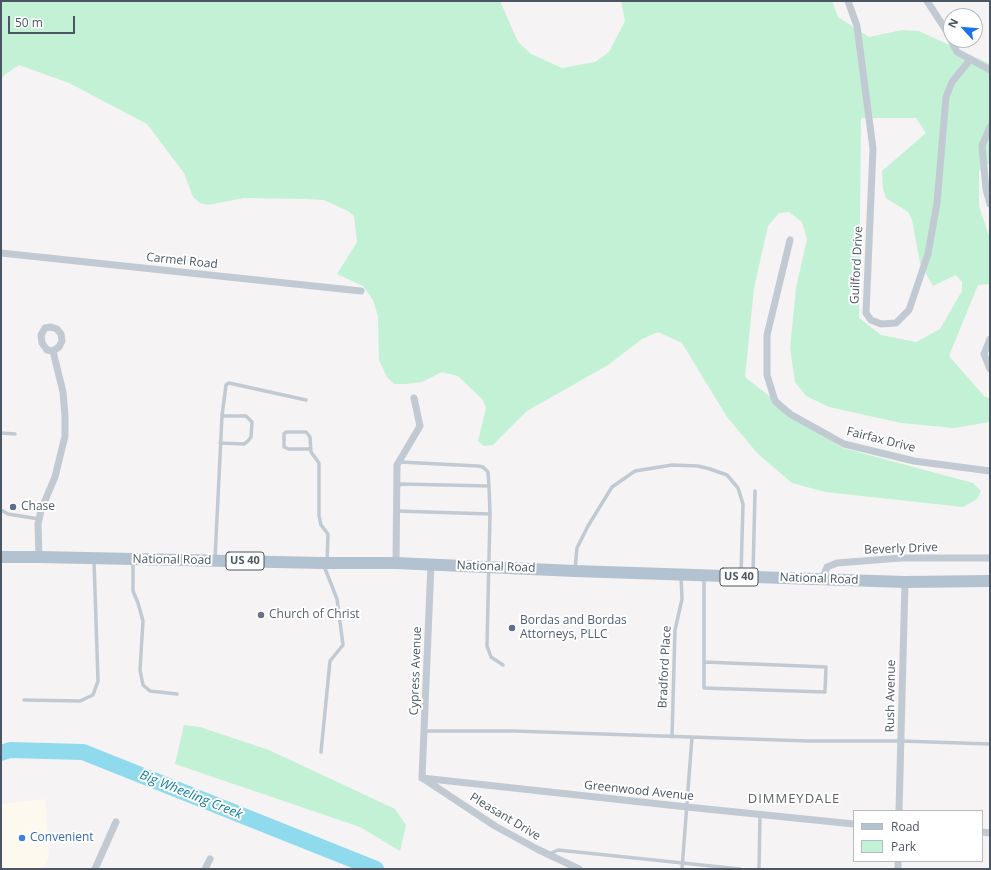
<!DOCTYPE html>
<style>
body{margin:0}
#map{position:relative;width:991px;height:870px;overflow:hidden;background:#f5f3f3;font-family:"Open Sans",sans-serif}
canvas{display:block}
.frame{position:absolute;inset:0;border:2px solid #4a5661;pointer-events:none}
.legend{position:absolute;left:853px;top:810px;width:130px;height:52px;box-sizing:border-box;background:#fff;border:1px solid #b7bbc0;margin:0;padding:5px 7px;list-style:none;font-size:12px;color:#4a5661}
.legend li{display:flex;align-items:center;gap:8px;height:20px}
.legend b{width:20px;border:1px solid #b7bbc0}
.north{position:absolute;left:943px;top:8px;width:40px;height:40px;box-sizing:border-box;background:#fff;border:1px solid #b7bbc0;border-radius:50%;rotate:296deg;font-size:11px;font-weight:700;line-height:16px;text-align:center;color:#4a5661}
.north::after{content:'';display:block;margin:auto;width:14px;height:18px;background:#1a73e8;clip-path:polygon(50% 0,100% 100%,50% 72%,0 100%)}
.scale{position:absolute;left:8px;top:16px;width:67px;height:18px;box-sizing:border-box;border:2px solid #4a5661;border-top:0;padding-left:5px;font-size:12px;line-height:14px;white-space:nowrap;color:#4a5661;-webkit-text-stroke:3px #fff;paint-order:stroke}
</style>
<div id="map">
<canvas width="991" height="870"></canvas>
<div class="frame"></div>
<ul class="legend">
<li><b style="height:5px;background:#b3c2d1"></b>Road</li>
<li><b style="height:11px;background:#c3f1d5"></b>Park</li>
</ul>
<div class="north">N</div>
<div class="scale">50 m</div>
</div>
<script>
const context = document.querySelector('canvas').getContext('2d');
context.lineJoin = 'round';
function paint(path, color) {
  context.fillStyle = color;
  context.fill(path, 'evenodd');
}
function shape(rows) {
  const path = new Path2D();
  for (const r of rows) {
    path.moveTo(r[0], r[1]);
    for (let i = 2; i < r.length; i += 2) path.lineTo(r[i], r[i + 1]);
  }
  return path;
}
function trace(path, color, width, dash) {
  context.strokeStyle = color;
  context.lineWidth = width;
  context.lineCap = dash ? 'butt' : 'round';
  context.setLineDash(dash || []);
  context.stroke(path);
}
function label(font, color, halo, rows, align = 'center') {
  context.font = font + ' "Open Sans",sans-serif';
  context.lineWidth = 4;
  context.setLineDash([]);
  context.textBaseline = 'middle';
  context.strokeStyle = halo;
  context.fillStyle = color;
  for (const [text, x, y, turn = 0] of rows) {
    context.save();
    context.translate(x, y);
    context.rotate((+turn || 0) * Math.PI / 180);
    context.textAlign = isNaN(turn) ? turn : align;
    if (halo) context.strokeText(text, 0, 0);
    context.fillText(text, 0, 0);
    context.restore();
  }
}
const commercial = shape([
 [45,799,49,856,43,869,1,869,1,804]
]);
const green = shape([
 [1,1,500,1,518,42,531,54,562,68,595,62,609,52,625,21,621,1,832,1,838,17,869,37,902,30,919,31,990,64,990,163,979,171,979,206,990,239,990,284,978,285,949,356,984,396,990,399,990,422,954,428,901,423,829,407,806,396,795,382,790,348,796,288,807,239,802,222,789,212,779,213,768,226,754,288,745,377,811,429,843,448,973,483,981,491,977,499,963,507,825,492,792,483,758,454,727,417,682,343,658,332,642,339,608,365,527,411,493,445,484,446,478,441,486,408,483,400,458,376,442,372,422,382,405,384,394,384,387,377,379,360,378,316,373,300,363,286,337,274,357,242,354,216,348,211,324,200,306,199,244,198,208,205,200,203,193,197,184,173,147,124,69,83,19,65,4,75,1,80],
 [861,118,916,118,926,133,882,171,883,189,886,198,908,212,912,220,920,263,933,286,956,275,962,282,962,291,940,329,916,342,881,335,859,318],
 [184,725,200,727,269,750,395,809,406,825,400,851,360,827,175,764]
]);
const river = shape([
 [1,753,10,750,83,752,376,869]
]);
const lane = shape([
 [1,433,15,434],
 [220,443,244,444,248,441,251,437,252,422,246,416,222,416],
 [310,449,289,449,284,447,284,434,286,432,306,432,310,437,311,452,319,463,319,516,321,525,328,534,327,562],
 [400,462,478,466,483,467,488,472,489,486,490,514,487,646,491,657,503,665],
 [397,487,401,484,489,486],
 [1,510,8,514,39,519],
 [397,511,490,514],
 [215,559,222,416,226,385,229,383,306,400],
 [133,562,133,591,138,603,143,621,140,670,143,685,150,691,177,694],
 [575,569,577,548,588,526,612,487,635,471,672,465,698,466,710,469,727,475,738,488,743,504,741,574],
 [753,574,755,491],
 [704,577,704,688,825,692,826,667,704,662],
 [24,700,80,701,93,695,98,681,94,561],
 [424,731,514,731,808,741,901,741,990,744],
 [672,737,675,630,682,599,681,576],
 [321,752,330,661,343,645,337,599,324,566],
 [549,854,558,850,740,869],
 [682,869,692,737],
 [759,869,760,815]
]);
const street = shape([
 [848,1,857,26,873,149,866,313,871,320,881,324,896,323,909,310,928,254,937,203,946,97,952,82,970,60],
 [927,1,944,27,957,52,990,70],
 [990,127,982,146,986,189,990,204],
 [790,240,767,335,767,375,775,401,790,414,844,444,914,461,990,471],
 [1,253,361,291],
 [990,339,984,354,990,369],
 [39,557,38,524,41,510,55,477,65,436,65,416,63,392,53,351,47,350,42,343,41,335,45,328,51,327,57,329,61,334,62,341,59,347,53,351],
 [396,563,397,465,420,426,414,398],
 [822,579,827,567,837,563,901,558,990,558],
 [422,778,687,807,854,824],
 [422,778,431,564],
 [424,779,495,826,537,849,579,869],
 [899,811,905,582],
 [982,832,990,833],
 [95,869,116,822],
 [205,869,210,859],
 [898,869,898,861]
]);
const primary = shape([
 [1,557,39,557,323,563,396,563,575,571,905,582,990,581]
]);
const markers = [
 [13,507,4,"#5c6f8a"],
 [261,615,4,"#6b7280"],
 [512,628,4,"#5c6f8a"],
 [22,838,4,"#3f7fe0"]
];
const shields = [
 [245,561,38],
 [739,577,38]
];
const shieldNames = [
 ["US 40",245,561],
 ["US 40",739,577]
];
const streetNames = [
 ["Carmel Road",182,261,6],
 ["Guilford Drive",857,265,-87],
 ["Fairfax Drive",881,440,14],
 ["Beverly Drive",901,549,-2],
 ["National Road",172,560,1],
 ["National Road",496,567,2],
 ["National Road",819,579,2],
 ["Bradford Place",665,667,-87],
 ["Cypress Avenue",416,671,-88],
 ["Rush Avenue",891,696,-89],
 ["Greenwood Avenue",639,791,6],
 ["Pleasant Drive",505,817,31]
];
const serviceNames = [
 ["Chase",21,507],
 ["Bordas and Bordas",520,621],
 ["Attorneys, PLLC",520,635]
];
const worshipNames = [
 ["Church of Christ",269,615]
];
const shopNames = [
 ["Convenient",30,838]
];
const waterNames = [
 ["Big Wheeling Creek",191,795,22]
];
const neighbourhoodNames = [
 ["DIMMEYDALE",794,799]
];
paint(commercial, '#fdf9ef');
paint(green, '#c3f1d5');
trace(river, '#90daee', 16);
trace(lane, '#c1cad2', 3.5);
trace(street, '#c1cad2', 7);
trace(primary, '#b3c2d1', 12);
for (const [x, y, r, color] of markers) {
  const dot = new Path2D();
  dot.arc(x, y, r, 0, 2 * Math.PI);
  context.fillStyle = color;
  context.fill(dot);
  trace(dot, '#fff', 1.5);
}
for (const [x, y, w] of shields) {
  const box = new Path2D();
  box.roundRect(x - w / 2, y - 9, w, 18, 3);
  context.fillStyle = '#fff';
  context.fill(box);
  trace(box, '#4a5661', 1);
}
label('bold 11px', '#4a5661', null, shieldNames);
label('12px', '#4a5661', '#fff', streetNames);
label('12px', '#4e5e75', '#fff', serviceNames, 'left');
label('12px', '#5b616d', '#fff', worshipNames, 'left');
label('12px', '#366cbe', '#fff', shopNames, 'left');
label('italic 13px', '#0c7c9b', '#fff', waterNames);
context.letterSpacing = '1px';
label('13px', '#5f6368', '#fff', neighbourhoodNames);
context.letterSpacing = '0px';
</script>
